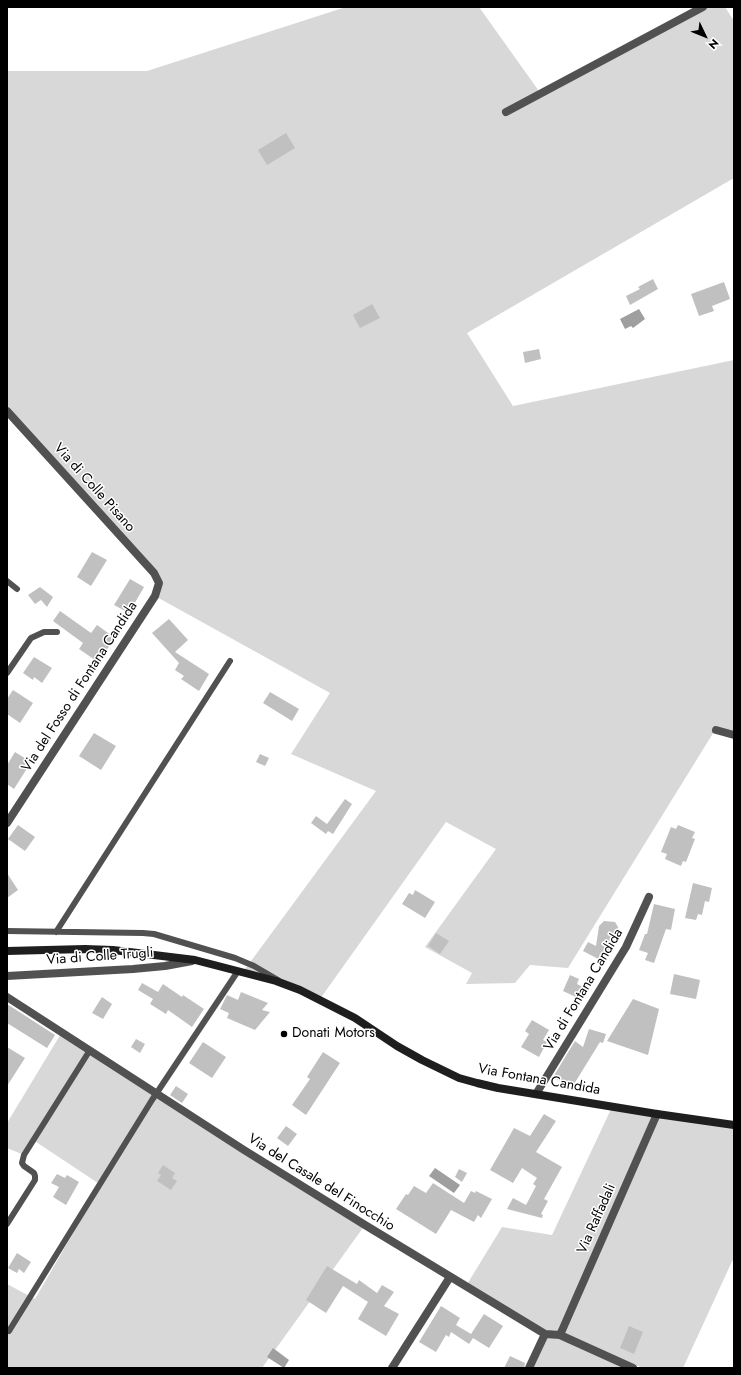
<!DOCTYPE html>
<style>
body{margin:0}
#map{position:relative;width:741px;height:1375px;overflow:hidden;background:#fff;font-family:Jost,sans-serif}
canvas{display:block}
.frame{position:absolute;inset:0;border:8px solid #000;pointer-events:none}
.north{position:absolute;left:685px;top:16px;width:40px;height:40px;-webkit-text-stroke:3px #fff;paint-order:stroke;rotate:133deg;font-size:11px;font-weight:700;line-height:16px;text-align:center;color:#000}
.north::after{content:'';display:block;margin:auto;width:14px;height:18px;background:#000;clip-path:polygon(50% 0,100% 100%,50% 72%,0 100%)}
</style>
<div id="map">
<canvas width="741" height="1375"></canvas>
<div class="frame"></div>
<div class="north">N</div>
</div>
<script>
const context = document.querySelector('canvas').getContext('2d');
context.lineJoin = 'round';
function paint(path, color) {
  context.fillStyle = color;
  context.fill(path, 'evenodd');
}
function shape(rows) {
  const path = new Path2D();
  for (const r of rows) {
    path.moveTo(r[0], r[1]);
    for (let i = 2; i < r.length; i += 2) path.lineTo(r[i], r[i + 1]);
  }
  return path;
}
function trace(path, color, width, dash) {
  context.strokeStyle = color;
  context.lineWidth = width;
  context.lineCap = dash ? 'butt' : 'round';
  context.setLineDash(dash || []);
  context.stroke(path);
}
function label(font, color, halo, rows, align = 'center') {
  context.font = font + ' Jost,sans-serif';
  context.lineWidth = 3;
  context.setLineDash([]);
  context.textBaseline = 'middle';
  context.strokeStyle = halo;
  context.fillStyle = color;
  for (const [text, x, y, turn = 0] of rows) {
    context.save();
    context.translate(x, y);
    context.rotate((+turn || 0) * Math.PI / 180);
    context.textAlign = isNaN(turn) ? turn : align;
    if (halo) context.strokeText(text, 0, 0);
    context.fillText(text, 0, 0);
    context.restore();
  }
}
const green = shape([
 [346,7,479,7,541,94,703,7,725,7,734,21,734,178,467,333,513,406,734,360,734,735,715,730,568,968,530,965,515,983,466,984,472,973,425,947,496,849,446,822,320,999,243,972,376,791,291,754,330,693,155,596,159,583,7,411,7,71,147,71],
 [62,1032,365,1225,262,1368,7,1368,7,1284,35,1299,101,1185,33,1140,24,1155,7,1148,7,1123],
 [612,1107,734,1125,734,1257,683,1368,643,1368,572,1340,633,1368,529,1368,545,1334,466,1286,502,1227,552,1235]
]);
const water = shape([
 [639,309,645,319,633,328,631,326,625,329,620,319],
 [435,1168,460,1185,454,1193,429,1176],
 [273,1348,289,1360,284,1368,267,1357]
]);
const building = shape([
 [286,133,295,148,267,165,258,150],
 [653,279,658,289,630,305,626,296,640,289,638,287],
 [724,282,730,299,712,306,714,311,699,316,691,294],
 [372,304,380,318,360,328,353,315],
 [539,349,541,359,525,363,523,352],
 [92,552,107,560,91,586,77,577],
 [130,579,144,587,129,613,114,605],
 [40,587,53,597,47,607,41,600,35,604,28,595],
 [60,611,91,633,97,625,115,638,98,662,79,649,83,643,53,621],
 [169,619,188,640,175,652,209,674,199,691,181,679,184,676,175,670,179,663,152,633],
 [34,657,52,668,42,683,34,677,33,680,23,673],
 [13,690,33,703,20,723,7,714,7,699],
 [270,692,299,709,292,721,263,703],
 [94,733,116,746,101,770,79,756],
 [15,752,31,762,14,789,7,784,7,765],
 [260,754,269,758,265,766,256,762],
 [345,799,352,804,333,834,328,831,326,834,311,823,316,816,327,824],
 [18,825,35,837,25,851,8,839],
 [678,825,695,832,692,838,695,839,686,862,683,861,681,866,665,859,667,854,661,852,671,827,676,829],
 [7,873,18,890,7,898],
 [693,883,712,888,709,902,705,901,702,915,698,914,696,920,685,918],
 [415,890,435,902,425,918,402,904,409,893,413,895],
 [654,904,675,909,671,930,666,929,654,963,645,960,648,953,639,950,645,934,647,934],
 [604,921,615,922,618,927,617,937,611,936,608,955,604,962,583,951,588,942,596,946,599,926],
 [436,933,449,941,440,954,428,946],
 [674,974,700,980,696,999,670,994],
 [570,975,579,979,577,984,585,988,580,999,563,991],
 [142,983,158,992,163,984,182,997,183,995,204,1009,192,1027,168,1010,166,1014,150,1004,153,999,138,990],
 [241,992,268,1003,262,1010,270,1012,255,1030,227,1018,229,1013,220,1009,227,995,238,1000],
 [102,997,112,1004,103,1019,92,1013],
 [633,999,659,1009,648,1055,607,1041],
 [7,1004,55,1035,47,1048,7,1023],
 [532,1020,549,1030,543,1040,547,1042,539,1057,521,1047,529,1034,525,1031],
 [589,1029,606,1034,603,1043,600,1042,571,1089,553,1077,575,1041,583,1047],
 [136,1039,145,1044,140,1053,131,1047],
 [203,1042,226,1057,212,1078,189,1063],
 [7,1047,25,1058,7,1086],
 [323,1052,340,1063,306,1115,292,1105,310,1079,307,1077],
 [176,1086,188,1094,182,1103,170,1095],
 [544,1114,556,1121,536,1152,562,1167,544,1199,548,1201,541,1214,543,1215,542,1218,507,1209,513,1198,526,1205,536,1186,533,1184,537,1178,522,1168,513,1183,490,1170,514,1128,530,1136],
 [286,1126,297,1134,288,1146,277,1138],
 [163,1165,175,1173,172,1178,177,1181,171,1190,157,1181,161,1175,158,1173],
 [459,1169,467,1173,462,1182,455,1177],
 [57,1174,65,1178,67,1175,79,1182,66,1205,53,1197,59,1187,51,1183],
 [433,1183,464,1203,471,1191,475,1193,476,1191,492,1199,481,1218,478,1215,474,1222,451,1210,436,1234,396,1209,406,1194,408,1195,414,1186,426,1193],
 [17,1253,31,1262,24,1273,19,1269,17,1273,8,1268],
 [327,1266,357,1284,359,1280,377,1293,382,1285,394,1292,384,1306,399,1314,386,1336,358,1319,368,1302,343,1286,326,1313,306,1300],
 [441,1306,460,1318,456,1325,471,1334,484,1314,503,1326,489,1348,473,1338,469,1344,451,1332,449,1337,446,1335,436,1352,419,1342],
 [629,1326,643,1332,634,1354,620,1348],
 [510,1356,525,1363,524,1368,504,1368]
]);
const lane = shape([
 [7,581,17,589],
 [7,673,31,638,44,632,57,632],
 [7,931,143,933,154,934,235,958,254,966,278,980],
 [56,932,230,661],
 [7,1224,35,1180,35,1176,34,1173,24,1166,22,1163,24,1155,90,1050],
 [9,1331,152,1100,238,971]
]);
const street = shape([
 [506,112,703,7],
 [7,411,154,573,159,583,155,596,7,823],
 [716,730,734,735],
 [7,976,133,969,165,966,192,961],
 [7,997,244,1150,365,1225,545,1334,560,1335,633,1368],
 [536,1094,626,947,649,897],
 [560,1335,657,1114],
 [392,1368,450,1277],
 [529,1368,545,1334]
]);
const secondary = shape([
 [7,951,85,949,113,950,195,960,276,981,300,990,355,1018,397,1046,422,1060,459,1078,477,1083,498,1088,657,1114,734,1125]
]);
const markers = [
 [284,1034,4,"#000"]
];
const streetNames = [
 ["Via di Colle Pisano",94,488,48],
 ["Via del Fosso di Fontana Candida",80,687,-57],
 ["Via di Colle Trugli",100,957,-4],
 ["Via di Fontana Candida",584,990,-59],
 ["Via Fontana Candida",539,1080,10],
 ["Via del Casale del Finocchio",321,1183,32],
 ["Via Raffadali",597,1219,-66]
];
const poiNames = [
 ["Donati Motors",292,1034]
];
paint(green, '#d8d8d8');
paint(water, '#9f9f9f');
paint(building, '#c0c0c0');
trace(lane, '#515151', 6);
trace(street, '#515151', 8);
trace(secondary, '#1e1e1e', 8);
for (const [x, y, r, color] of markers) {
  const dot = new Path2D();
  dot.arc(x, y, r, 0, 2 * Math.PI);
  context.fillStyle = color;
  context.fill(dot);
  trace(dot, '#fff', 1.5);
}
label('14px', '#000', '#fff', streetNames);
label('14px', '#000', '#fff', poiNames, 'left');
</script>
